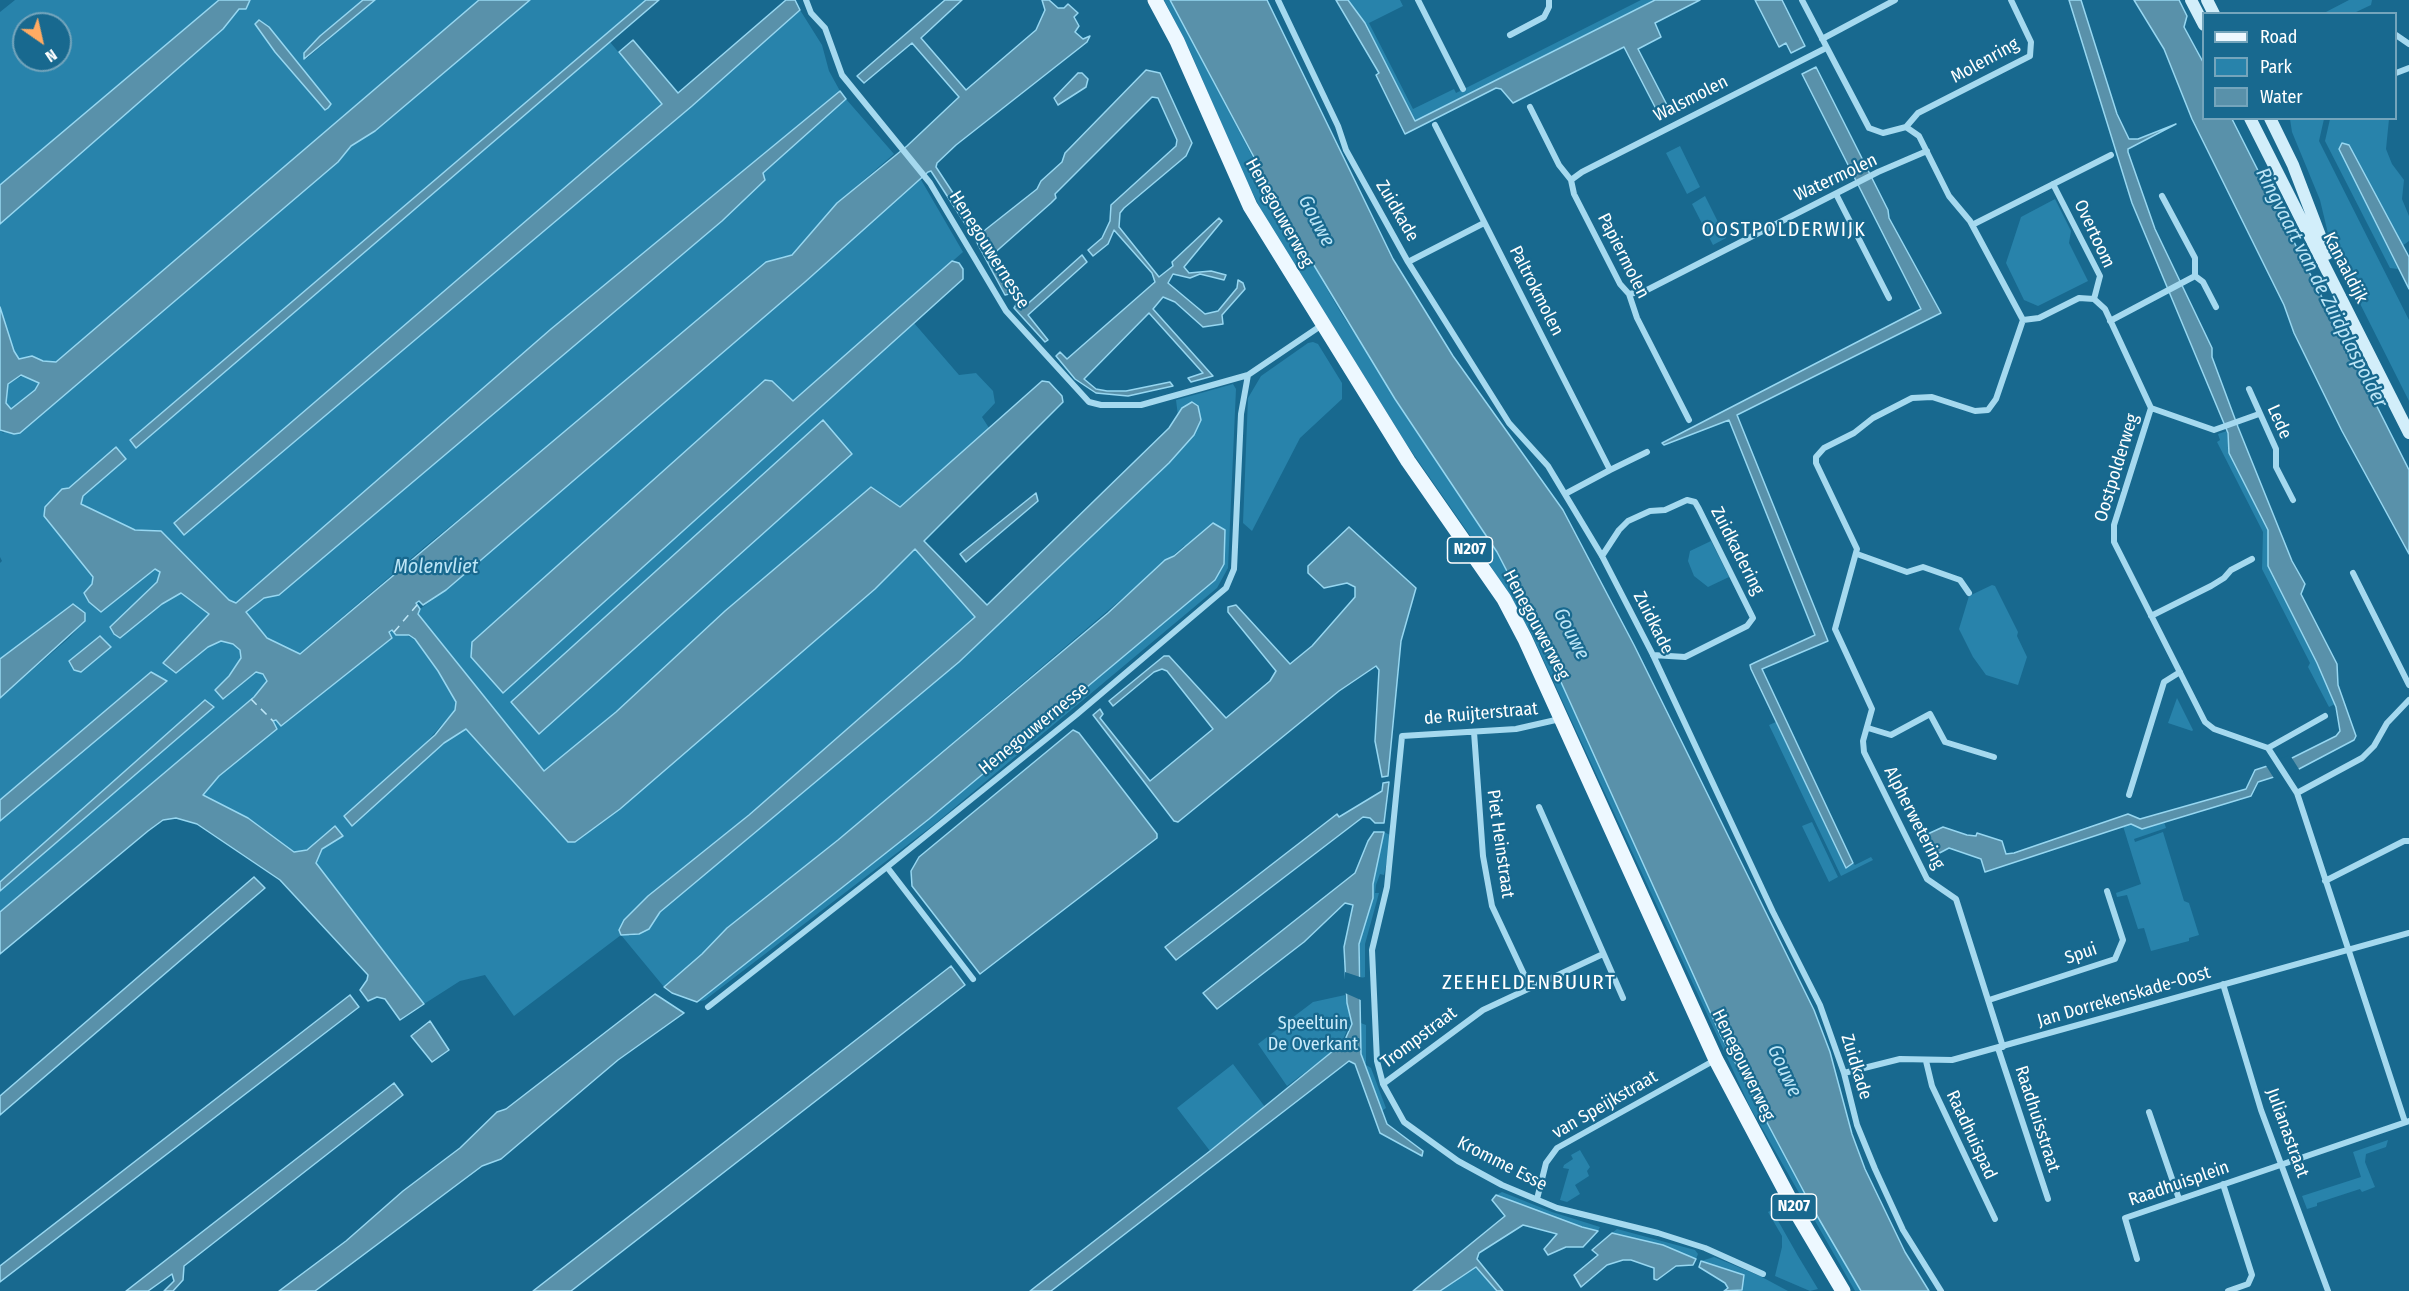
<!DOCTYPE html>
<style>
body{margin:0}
#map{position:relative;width:2409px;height:1291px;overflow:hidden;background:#18698f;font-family:"Fira Sans Condensed",sans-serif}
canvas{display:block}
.legend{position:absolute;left:2202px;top:12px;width:195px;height:108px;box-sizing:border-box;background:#18698f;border:2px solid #74a5bc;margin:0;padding:8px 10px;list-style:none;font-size:18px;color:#fff}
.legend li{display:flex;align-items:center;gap:12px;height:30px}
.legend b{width:30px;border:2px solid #74a5bc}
.north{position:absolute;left:12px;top:12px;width:60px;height:60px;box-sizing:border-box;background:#18698f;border:2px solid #74a5bc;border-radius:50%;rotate:146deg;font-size:16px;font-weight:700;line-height:24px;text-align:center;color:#fff}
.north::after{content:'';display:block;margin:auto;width:21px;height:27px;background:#ffab63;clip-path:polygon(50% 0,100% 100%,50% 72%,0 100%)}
</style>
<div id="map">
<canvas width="2409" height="1291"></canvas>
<ul class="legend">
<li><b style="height:8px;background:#edf8ff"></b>Road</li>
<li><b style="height:16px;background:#2883ab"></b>Park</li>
<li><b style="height:16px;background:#5991aa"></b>Water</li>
</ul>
<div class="north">N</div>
</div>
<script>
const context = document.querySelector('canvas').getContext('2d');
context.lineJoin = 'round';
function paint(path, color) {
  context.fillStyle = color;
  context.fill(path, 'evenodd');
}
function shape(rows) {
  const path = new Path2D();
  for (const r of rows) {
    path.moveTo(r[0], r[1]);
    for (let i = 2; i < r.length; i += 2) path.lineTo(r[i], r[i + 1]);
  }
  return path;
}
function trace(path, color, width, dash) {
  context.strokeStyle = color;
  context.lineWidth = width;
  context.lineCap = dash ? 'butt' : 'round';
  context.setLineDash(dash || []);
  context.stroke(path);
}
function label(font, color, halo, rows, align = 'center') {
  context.font = font + ' "Fira Sans Condensed",sans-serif';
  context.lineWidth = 4.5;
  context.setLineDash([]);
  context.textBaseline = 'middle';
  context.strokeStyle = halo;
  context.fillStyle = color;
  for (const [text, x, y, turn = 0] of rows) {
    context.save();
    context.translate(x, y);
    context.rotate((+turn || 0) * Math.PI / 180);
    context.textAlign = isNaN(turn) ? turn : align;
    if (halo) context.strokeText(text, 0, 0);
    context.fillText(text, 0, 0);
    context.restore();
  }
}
const green = shape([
 [15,0,219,0,0,185,0,12],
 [24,24,60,24,60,60,24,60],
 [250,0,363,0,320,36,306,59,375,0,479,0,56,362,43,361,32,356,19,359,14,352,0,307,0,224,223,29,239,9],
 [530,0,646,0,130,440,136,448,610,42,662,104,175,523,184,535,692,106,800,10,822,45,829,71,840,91,551,329,236,604,229,601,161,531,135,530,81,504,83,496,125,459,45,516,93,577,92,584,155,569,160,572,157,582,110,627,114,634,120,638,162,604,181,593,210,614,163,663,176,673,208,647,221,641,233,644,240,650,241,658,229,676,215,690,224,699,257,672,263,674,267,680,254,697,0,912,0,891,214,707,205,700,0,882,0,821,166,681,151,672,0,800,0,698,69,638,85,621,85,613,73,604,0,659,0,563,2,561,0,557,0,430,3,433,338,162,351,146,375,131],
 [1164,0,1170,0,1175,9,1272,194,1341,313,1497,552,1537,629,1721,1036,1812,1207,1861,1291,1855,1291,1750,1107,1531,633,1487,560,1407,445,1263,214,1239,165,1190,51],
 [1348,0,1400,0,1403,6,1369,23,1413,109,1454,89,1456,93,1641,0,1655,0,1415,121,1365,23],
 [2349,0,2372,0,2371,5,2354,13,2324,13],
 [846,99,894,154,837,203,792,255,781,257,427,545,299,654,267,638,246,612,250,607,264,598,279,595],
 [2290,119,2324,119,2319,141,2409,320,2409,401,2331,246,2320,200,2292,132],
 [2330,119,2389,119,2386,149,2392,164,2404,180,2402,199,2409,216,2409,241,2402,246,2349,145,2339,149,2398,269,2390,268,2325,141],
 [1680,146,1700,187,1687,194,1666,153],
 [920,178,963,252,793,401,772,381,765,380,472,642,471,657,504,692,914,323,959,375,976,373,993,391,995,403,982,417,989,428,899,507,872,487,616,712,544,771,418,614,420,609,446,590,805,282],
 [852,454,539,733,511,702],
 [1705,196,1726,238,1713,245,1692,204],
 [2055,199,2071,231,2069,243,2088,281,2038,306,2024,300,2006,263,2021,217],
 [1313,342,1318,344,1342,383,1342,399,1300,438,1252,531,1243,523,1248,398,1261,376,1308,343],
 [24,375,39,383,35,390,11,409,6,403,8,384],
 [1233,384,1236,389,1228,568,1217,588,936,823,705,1000,697,1002,929,819,1214,580,1224,564,1184,546,838,840,727,928,702,954,664,987,621,935,514,1016,485,975,460,981,424,1004,316,863,322,849,343,836,335,826,307,850,294,852,248,818,203,795,219,776,276,728,272,723,273,721,275,719,281,725,392,638,389,632,392,629,415,639,438,671,456,702,455,710,352,826,444,743,466,729,568,842,875,589,915,549,975,616,749,815,648,896,638,908,629,936,639,934,649,929,660,912,959,662,1169,463,1194,435,1201,420,1182,408,1178,416,1176,400],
 [2227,431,2229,453,2268,530,2268,566,2317,663,2335,704,2329,707,2308,667,2310,663,2262,569,2263,532,2217,442,2220,440,2218,434],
 [1711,541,1729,577,1708,587,1694,576,1688,561,1690,551],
 [1992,585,1995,586,2018,632,2017,636,2027,657,2018,685,1986,675,1973,657,1959,629,1969,596],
 [2177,698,2193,730,2192,731,2168,723],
 [1776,722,1844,865,1851,865,1853,863,1855,865,1871,857,1873,860,1841,876,1769,725],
 [1812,822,1838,877,1829,882,1802,826],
 [2164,822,2166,828,2134,839,2135,842,2163,832,2184,901,2189,903,2199,935,2189,938,2189,941,2151,951,2144,928,2138,929,2127,895,2117,897,2116,893,2141,884,2123,826,2131,823,2143,829],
 [1384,832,1390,835,1387,860,1384,875,1380,874,1376,885,1375,893,1379,893,1365,944,1365,977,1361,978,1359,944,1373,898,1373,884],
 [1345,995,1350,1016,1341,1021,1350,1024,1340,1046,1287,1086,1258,1044,1313,1002],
 [1358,1022,1366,1025,1366,1065,1371,1068,1386,1108,1380,1112,1361,1054],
 [1233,1064,1265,1107,1210,1151,1177,1108],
 [2388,1140,2386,1147,2366,1154,2365,1162,2375,1187,2362,1192,2360,1189,2317,1203,2317,1206,2307,1209,2302,1196,2361,1177,2353,1152],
 [1580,1150,1590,1167,1587,1171,1589,1176,1575,1185,1580,1194,1567,1202,1560,1200,1569,1169,1563,1168,1564,1165,1573,1159,1571,1155],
 [1502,1192,1552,1212,1600,1227,1598,1231,1582,1227,1496,1195],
 [1772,1210,1798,1256,1818,1289,1810,1291,1775,1276,1782,1247,1782,1236,1768,1212],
 [1617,1229,1695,1250,1698,1254,1696,1259,1663,1245,1612,1233],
 [1714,1257,1760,1276,1788,1291,1741,1291,1744,1275,1701,1261],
 [1475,1267,1497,1291,1440,1291,1452,1282]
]);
const water = shape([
 [219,0,250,0,246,9,239,9,223,29,0,224,0,185,219,0],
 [363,0,375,0,304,59,304,53,320,36,363,0],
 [479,0,530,0,375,131,351,146,338,162,20,433,14,434,0,430,0,307,14,351,19,359,32,356,43,361,56,362,479,0],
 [21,375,39,383,35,390,11,409,6,403,8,384,21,375],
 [646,0,659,0,136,448,130,440,646,0],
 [786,0,795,0,800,10,692,106,184,535,174,523,662,104,619,52,633,40,678,93,786,0],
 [945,0,962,0,921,38,966,90,1036,30,1045,10,1042,0,1049,0,1058,8,1064,8,1068,4,1078,13,1074,17,1079,26,1075,32,1083,39,1090,36,1087,42,956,145,937,163,936,167,980,234,1037,189,1041,181,1062,162,1065,153,1146,70,1160,73,1192,143,1186,156,1124,208,1120,213,1119,227,1159,277,1173,266,1172,262,1219,218,1222,221,1184,267,1189,273,1211,271,1226,275,1224,280,1200,274,1190,278,1173,274,1168,283,1205,314,1218,311,1237,288,1238,280,1243,283,1245,289,1222,315,1223,324,1203,327,1175,302,1163,297,1153,309,1213,376,1191,382,1188,378,1203,373,1149,313,1084,379,1096,389,1107,391,1126,391,1170,382,1173,386,1128,396,1096,393,1075,379,1056,356,1060,352,1067,359,1155,282,1152,273,1114,230,1108,244,1093,256,1088,250,1102,238,1110,221,1111,205,1176,146,1177,140,1158,98,1152,97,1055,194,1056,198,1051,203,991,256,1009,294,1005,295,975,239,931,171,928,172,805,282,446,590,423,605,419,601,416,603,420,609,418,614,544,771,616,712,725,611,871,487,900,507,1042,381,1049,382,1062,396,1063,402,924,541,987,605,1169,428,1182,408,1192,402,1198,406,1201,420,1194,435,1169,463,959,662,660,912,649,929,639,934,621,935,619,930,624,920,648,896,749,815,975,617,915,549,875,589,620,809,575,842,568,842,466,729,444,743,352,826,344,816,435,735,455,710,456,702,438,671,415,639,409,635,396,635,392,630,389,632,392,638,281,726,276,720,273,721,277,729,219,776,203,795,248,818,294,852,307,850,335,826,343,836,322,849,316,863,424,1004,400,1020,385,999,377,997,368,1001,360,990,367,980,368,975,280,880,197,824,176,818,163,820,148,831,0,954,0,912,254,697,267,681,263,674,256,672,223,699,215,690,229,676,241,658,240,650,233,644,221,641,208,647,176,673,163,663,209,614,181,593,162,604,120,638,114,634,110,627,157,582,160,572,155,569,101,612,89,602,84,593,92,584,93,577,44,516,45,507,62,489,69,488,116,447,126,459,83,496,81,504,135,530,161,531,229,600,236,603,551,329,840,91,846,99,763,173,765,180,722,221,279,595,264,598,246,612,267,638,300,654,766,262,792,255,837,203,907,146,959,97,912,43,864,83,857,76,945,0],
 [1170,0,1267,0,1393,259,1453,356,1563,510,1634,645,1814,1010,1830,1052,1852,1134,1865,1169,1905,1252,1929,1291,1861,1291,1812,1207,1721,1036,1537,629,1497,552,1395,399,1295,234,1170,0],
 [1336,0,1348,0,1365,23,1415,121,1655,0,1700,0,1655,23,1661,37,1638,49,1667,105,1659,109,1655,107,1624,47,1513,103,1501,89,1496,88,1405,134,1376,75,1379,73,1336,0],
 [1755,0,1782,0,1805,46,1791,53,1786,43,1779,47,1755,0],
 [2069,0,2081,0,2117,114,2129,139,2138,139,2176,124,2128,149,2128,152,2155,229,2212,348,2212,357,2238,427,2292,561,2305,584,2301,594,2337,664,2338,685,2356,736,2354,740,2299,769,2258,782,2251,796,2142,829,2131,824,1985,872,1981,859,1949,848,1930,858,1919,838,1943,827,1967,835,1976,836,1977,833,2002,841,2006,854,2014,853,2128,814,2140,819,2246,789,2255,770,2292,758,2336,736,2340,731,2336,707,2317,663,2268,566,2268,530,2229,453,2228,433,2132,203,2069,0],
 [2134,0,2179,0,2187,16,2184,27,2203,62,2204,118,2232,119,2409,470,2409,554,2342,431,2294,333,2284,305,2192,119,2164,49,2134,0],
 [259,20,269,27,331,104,328,108,325,110,275,52,255,24,259,20],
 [1816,67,1888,210,1889,218,1941,313,1737,415,1828,641,1762,669,1853,863,1846,868,1751,669,1750,665,1754,663,1815,635,1729,420,1664,445,1662,443,1921,309,1802,74,1816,67],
 [1078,73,1082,73,1088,79,1086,87,1058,105,1054,98,1078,73],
 [2342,143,2349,145,2409,257,2409,289,2339,149,2342,143],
 [1082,255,1087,262,1028,315,1048,340,1045,342,1014,308,1017,303,1022,309,1082,255],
 [952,261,959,263,963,269,963,279,503,693,471,657,472,642,765,380,772,381,793,401,952,261],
 [823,420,852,454,539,734,511,702,823,420],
 [1036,493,1038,501,966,562,960,554,1036,493],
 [1213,523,1225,530,1224,564,1215,580,929,819,697,1002,672,993,664,987,702,954,727,928,838,840,1108,613,1165,560,1174,556,1213,523],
 [1349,527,1416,588,1401,641,1388,776,1382,777,1375,741,1379,670,1376,666,1339,691,1178,822,1174,821,1093,715,1100,709,1103,714,1100,718,1150,781,1213,729,1167,671,1162,669,1154,672,1113,706,1109,701,1164,656,1169,656,1226,718,1270,681,1276,671,1228,612,1228,607,1236,605,1290,664,1312,646,1355,597,1355,587,1347,583,1324,588,1308,573,1308,566,1349,527],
 [73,604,85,613,85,621,0,698,0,659,73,604],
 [100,636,111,647,81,672,74,670,69,661,100,636],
 [151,672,167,681,0,821,0,800,151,672],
 [205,700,214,707,0,891,0,882,205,700],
 [1073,730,1079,733,1157,834,1157,838,980,974,912,886,911,871,919,857,1073,730],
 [1389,782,1384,823,1375,823,1370,818,1363,817,1176,960,1165,947,1337,814,1339,817,1382,791,1383,783,1389,782],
 [1374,832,1384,832,1373,884,1373,898,1359,944,1361,1054,1387,1124,1423,1151,1422,1156,1380,1133,1355,1064,1349,1061,1051,1291,1030,1291,1210,1151,1344,1042,1352,1024,1347,1003,1344,947,1353,905,1345,903,1304,942,1217,1009,1203,993,1355,873,1368,841,1374,832],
 [254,877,265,888,0,1115,0,1096,254,877],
 [951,966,965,985,571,1291,533,1291,951,966],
 [655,994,684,1013,618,1060,501,1159,482,1166,315,1291,279,1291,346,1241,403,1191,460,1148,497,1112,506,1109,655,994],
 [350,995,359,1007,0,1282,0,1266,350,995],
 [430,1021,449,1050,432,1062,411,1036,430,1021],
 [394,1083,403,1095,184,1266,183,1280,173,1291,164,1291,174,1281,172,1274,148,1291,126,1291,394,1083],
 [1496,1195,1582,1227,1598,1231,1583,1247,1566,1247,1548,1255,1544,1249,1557,1234,1523,1225,1479,1253,1477,1259,1503,1291,1497,1291,1476,1267,1440,1291,1413,1291,1505,1216,1492,1200,1496,1195],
 [1612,1233,1663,1245,1696,1259,1693,1265,1676,1266,1657,1280,1654,1279,1654,1268,1631,1260,1623,1260,1607,1265,1581,1287,1574,1275,1598,1255,1592,1250,1612,1233],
 [1701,1261,1744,1275,1742,1290,1724,1291,1728,1288,1725,1283,1699,1267,1701,1261]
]);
const pier = shape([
 [2290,755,2300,771,2275,780,2265,764],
 [1345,972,1363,978,1363,1001,1345,993]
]);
const ferry = shape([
 [394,632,417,605],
 [251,699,273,721]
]);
const street = shape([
 [806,0,811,13,825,28,842,75,930,183,1006,311,1089,402,1101,405,1141,405,1248,375,1322,325],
 [1278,0,1338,126,1346,150,1408,262,1509,423,1548,466,1602,556,1653,655,1773,912,1820,1005,1844,1073,1857,1125,1875,1169,1903,1230,1941,1291],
 [1418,0,1463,89],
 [1802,0,1869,128,1883,133,1906,127,1919,136,1949,196,1970,221,2023,320],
 [1510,35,1544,17,1549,7,1549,0],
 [2396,35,2409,44],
 [1822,39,1895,0],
 [2396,73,2409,68],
 [1530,107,1559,165,1571,180,1574,194,1620,284,1629,294,1637,318,1689,420],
 [1435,125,1610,470,1565,494],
 [1906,127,1918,113,2030,56,2031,42,2011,0],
 [1571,180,1582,172,1826,48],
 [2053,184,2100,276,2094,299],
 [1836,194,1889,298],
 [2162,196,2195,258,2195,276,2203,282,2216,307],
 [1972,225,2111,155],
 [1408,262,1484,223],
 [1629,294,1645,291,1878,172,1927,151],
 [2023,320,2039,318,2079,298,2094,299,2105,309,2151,408,2114,525,2114,542,2205,722,2214,729,2268,748,2297,793],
 [2110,321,2195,276],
 [2249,389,2276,449,2276,467,2293,500],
 [2151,408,2214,430,2259,414],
 [1610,470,1647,452],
 [1857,554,1907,572,1923,567,1960,580,1969,593],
 [1602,556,1619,530,1628,521,1650,511,1665,510,1687,500,1695,502,1699,509,1753,618,1747,626,1685,657,1653,655],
 [2353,573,2409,685],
 [2151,616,2211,586,2224,578,2231,570,2252,559],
 [1560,719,1516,729,1402,736,1387,887,1372,950,1377,1061,1383,1084,1404,1122,1458,1161,1502,1185,1557,1208,1658,1233,1705,1248,1763,1274],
 [1868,728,1891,735,1930,714,1945,742,1994,757],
 [1474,732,1483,856,1492,906,1530,987],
 [2268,748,2325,716],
 [2129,795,2164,682,2180,672],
 [1539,807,1623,998],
 [2325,881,2404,841,2409,841],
 [973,979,887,867,1076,715,1226,588,1234,569,1241,414,1248,375],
 [2223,984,2261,1110,2328,1291],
 [1989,1000,2115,959,2123,940,2107,891],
 [708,1007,887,867],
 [2003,1047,1956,899,1927,879,1864,752,1863,741,1872,709,1835,629,1857,549,1816,463,1816,457,1824,448,1854,433,1873,418,1912,398,1932,397,1975,411,1988,410,1996,399,2023,320],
 [1998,1048,2048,1199],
 [1926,1061,1932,1086,1995,1219],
 [1844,1073,1900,1059,1952,1060,2409,933],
 [1383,1084,1483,1010,1603,954],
 [2149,1112,2179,1199],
 [2405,1122,2297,793,2362,758,2374,746,2387,723,2409,700],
 [2223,1184,2252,1275,2248,1284,2228,1291],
 [1537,1199,1546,1163,1557,1148,1715,1060],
 [2137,1259,2125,1218,2409,1121]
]);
const secondary = shape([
 [2191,0,2204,25],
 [2207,0,2214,14],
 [2250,118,2409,433],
 [2270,118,2293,165,2327,254]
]);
const primary = shape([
 [1155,0,1177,41,1250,206,1408,461,1504,599,1525,639,1716,1060,1798,1215,1843,1291]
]);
const shields = [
 [1470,550,45],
 [1794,1207,45]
];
const shieldNames = [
 ["N207",1470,550],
 ["N207",1794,1207]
];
const streetNames = [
 ["Molenring",1985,61,-29],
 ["Walsmolen",1691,99,-27],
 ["Watermolen",1836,178,-25],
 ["Zuidkade",1397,211,60],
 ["Henegouwerweg",1279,213,61],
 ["Overtoom",2094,234,65],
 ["Henegouwernesse",989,250,58],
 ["Papiermolen",1623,256,63],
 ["Kanaaldijk",2345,268,63],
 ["Paltrokmolen",1536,291,63],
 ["Lede",2279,422,66],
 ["Oostpolderweg",2117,468,-73],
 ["Zuidkadering",1737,551,63],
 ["Zuidkade",1653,623,63],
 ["Henegouwerweg",1536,625,62],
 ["de Ruijterstraat",1481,714,-5],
 ["Henegouwernesse",1034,729,-39],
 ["Alpherwetering",1914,818,63],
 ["Piet Heinstraat",1500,844,82],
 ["Spui",2081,954,-19],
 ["Jan Dorrekenskade-Oost",2124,997,-16],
 ["Trompstraat",1419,1038,-37],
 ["Henegouwerweg",1743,1065,64],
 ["Zuidkade",1856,1067,73],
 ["van Speijkstraat",1605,1105,-30],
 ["Raadhuisstraat",2037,1119,72],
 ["Julianastraat",2287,1133,70],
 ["Raadhuispad",1971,1135,65],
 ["Kromme Esse",1502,1164,27],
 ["Raadhuisplein",2179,1184,-19]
];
const parkNames = [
 ["Speeltuin",1313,1024],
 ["De Overkant",1313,1045]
];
const waterNames = [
 ["Gouwe",1316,221,62],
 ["Ringvaart van de Zuidplaspolder",2321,288,63],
 ["Molenvliet",436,567],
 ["Gouwe",1571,634,63],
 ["Gouwe",1784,1071,65]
];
const neighbourhoodNames = [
 ["OOSTPOLDERWIJK",1784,230]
];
const quarterNames = [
 ["ZEEHELDENBUURT",1529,983]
];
paint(green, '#2883ab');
paint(water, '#5991aa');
trace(water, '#97d7f1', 1.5);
paint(pier, '#18698f');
trace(ferry, '#bde6f7', 1.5, [8, 6]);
trace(street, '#a5d9ef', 6);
trace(secondary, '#d2eefa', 12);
trace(primary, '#edf8ff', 15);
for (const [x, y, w] of shields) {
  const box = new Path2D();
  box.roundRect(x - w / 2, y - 13, w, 26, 4.5);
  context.fillStyle = '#18698f';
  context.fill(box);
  trace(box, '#fff', 1.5);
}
label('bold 16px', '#fff', null, shieldNames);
label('18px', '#fff', '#18698f', streetNames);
label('18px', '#cbecfb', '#18698f', parkNames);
label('italic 20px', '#bde6f7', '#18698f', waterNames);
context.letterSpacing = '1.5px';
label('20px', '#fff', '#18698f', neighbourhoodNames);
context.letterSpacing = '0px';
context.letterSpacing = '1.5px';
label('21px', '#fff', '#18698f', quarterNames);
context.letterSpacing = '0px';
</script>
